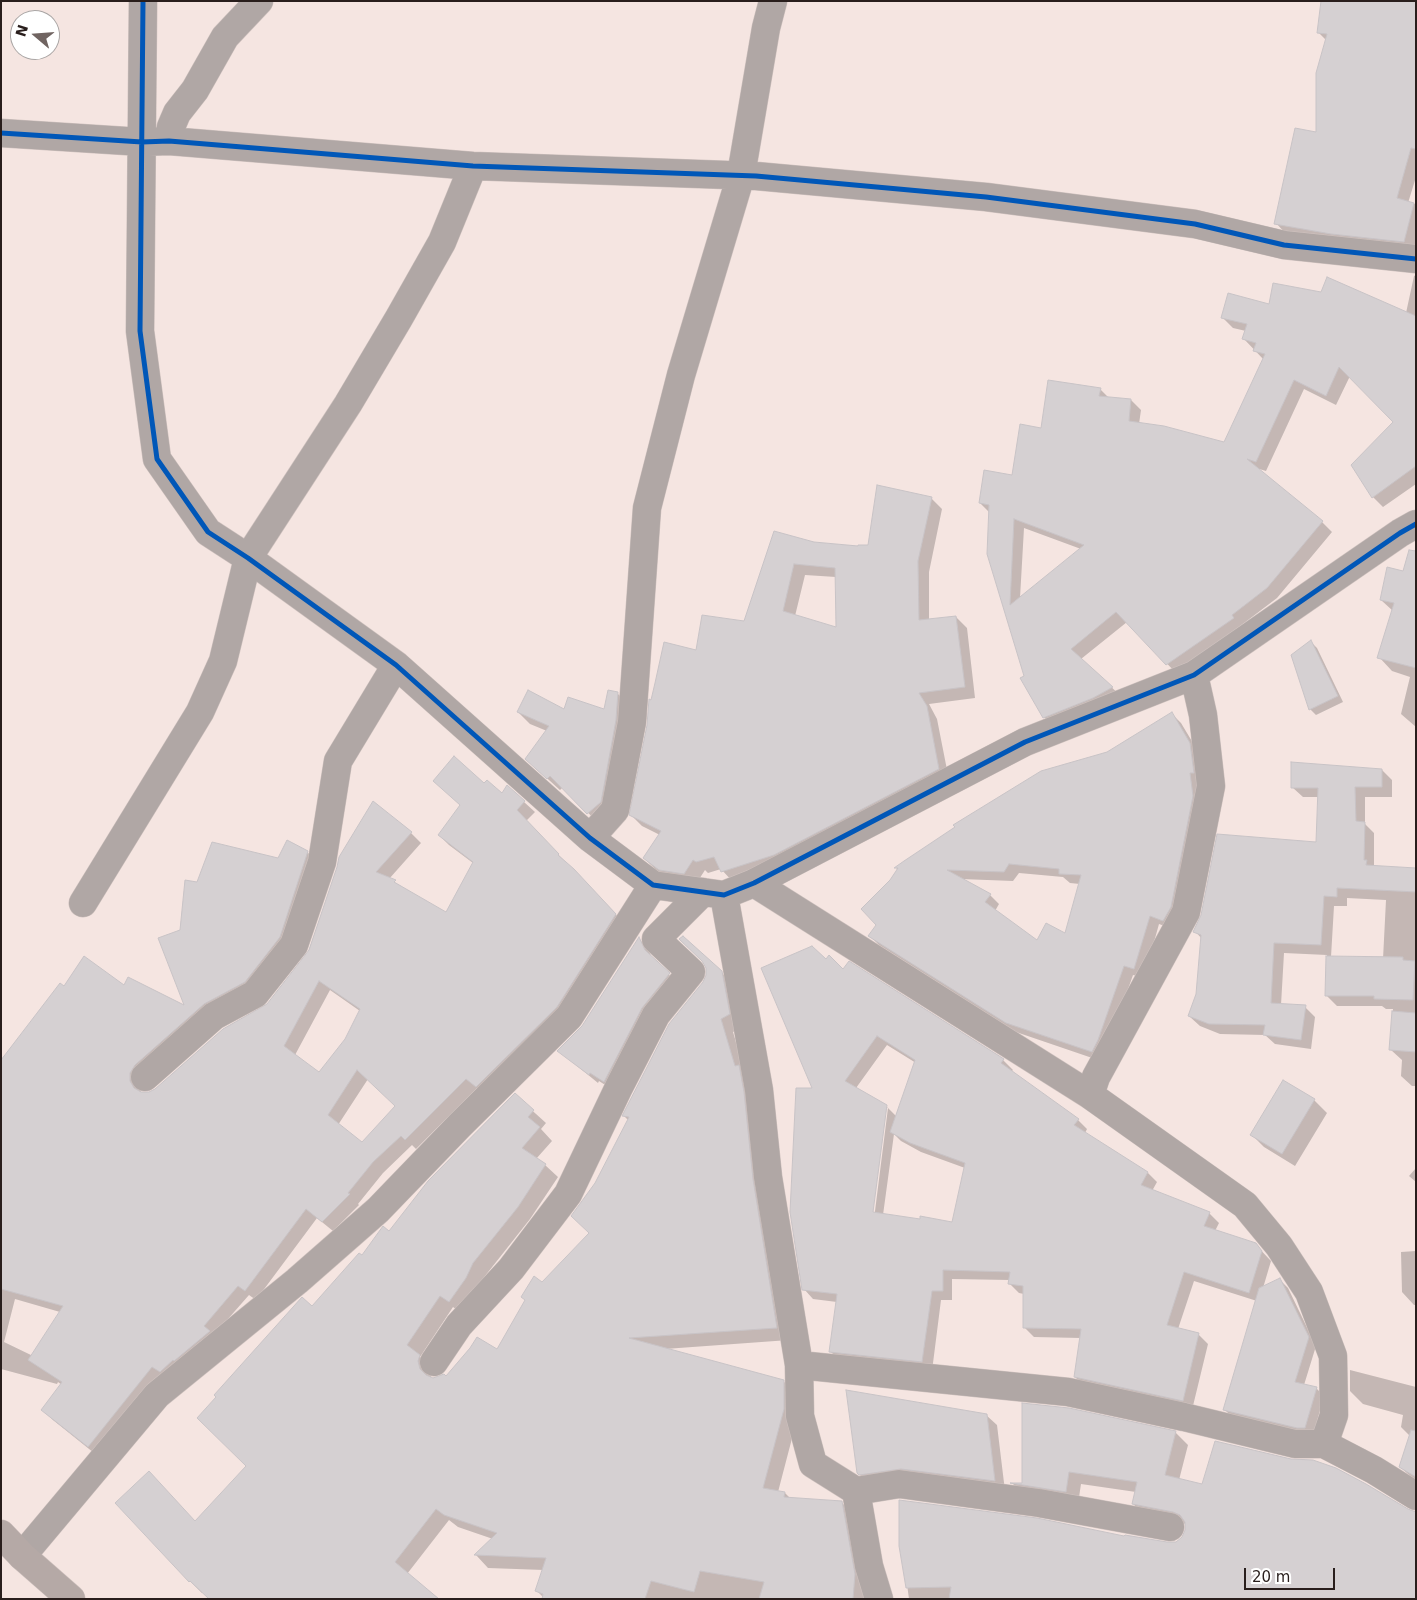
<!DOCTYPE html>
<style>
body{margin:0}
#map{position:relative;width:1417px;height:1600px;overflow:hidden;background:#f5e5e1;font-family:"DejaVu Sans",sans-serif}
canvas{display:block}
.frame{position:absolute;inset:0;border:2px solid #291e1c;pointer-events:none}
.north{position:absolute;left:10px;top:10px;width:50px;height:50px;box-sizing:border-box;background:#fff;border:1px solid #a9a5a4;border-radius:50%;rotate:288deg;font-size:14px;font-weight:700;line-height:20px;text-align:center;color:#291e1c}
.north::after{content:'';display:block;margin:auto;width:18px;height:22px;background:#706461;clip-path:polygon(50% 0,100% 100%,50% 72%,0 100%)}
.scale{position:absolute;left:1244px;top:1568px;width:91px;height:22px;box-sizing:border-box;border:2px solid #291e1c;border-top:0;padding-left:6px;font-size:15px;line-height:18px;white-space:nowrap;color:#291e1c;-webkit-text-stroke:4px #fff;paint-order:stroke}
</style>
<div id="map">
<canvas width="1417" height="1600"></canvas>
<div class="frame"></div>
<div class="north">N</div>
<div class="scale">20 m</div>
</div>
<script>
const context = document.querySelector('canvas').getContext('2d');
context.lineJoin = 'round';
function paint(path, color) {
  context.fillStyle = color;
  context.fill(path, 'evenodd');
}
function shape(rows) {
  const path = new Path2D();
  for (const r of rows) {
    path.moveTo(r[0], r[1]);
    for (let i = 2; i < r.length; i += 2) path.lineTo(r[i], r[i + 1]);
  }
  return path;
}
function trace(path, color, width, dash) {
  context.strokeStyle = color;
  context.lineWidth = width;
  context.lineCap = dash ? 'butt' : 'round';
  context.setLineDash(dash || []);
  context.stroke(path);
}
const shadow = shape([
 [1416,1,1416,177,1408,203,1416,204,1416,252,1286,234,1276,223,1318,133,1327,41,1318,32],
 [1416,275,1416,484,1383,507,1373,497,1395,422,1350,376,1336,405,1304,389,1266,471,1256,468,1322,522,1332,532,1277,598,1177,674,1127,622,1081,659,1122,697,1054,728,1044,717,1026,676,988,554,990,513,980,503,1013,477,1042,429,1100,389,1109,398,1131,400,1141,410,1139,424,1225,444,1264,360,1244,339,1246,331,1233,328,1223,318,1270,305,1406,313,1414,276],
 [1024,528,1081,549,1020,598],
 [931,498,942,509,929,572,929,620,956,617,967,628,975,698,929,704,937,719,949,780,733,882,721,869,708,873,705,870,696,884,671,881,655,869,644,858,660,835,642,826,631,815,697,651,745,622,775,533,813,543,870,547],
 [805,575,836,577,837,628,795,616],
 [1416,578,1416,727,1401,714,1410,677,1392,671,1379,657,1393,611,1381,600],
 [1311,642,1317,648,1343,702,1316,715,1310,709],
 [618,694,630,706,600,825,563,787,560,790,539,771,547,731,530,724,518,712,604,710],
 [1172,714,1181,723,1199,753,1202,781,1173,929,1159,924,1144,978,1133,975,1107,1049,1101,1061,1016,1032,879,945,870,936,878,925,890,881,898,870,896,869,956,827,1107,753],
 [1019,873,1063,877,1070,883,1080,884,1066,934,1037,942,995,911,999,904,990,895,961,879,1013,881],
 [1382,770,1392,780,1392,797,1365,797,1365,824,1374,833,1374,867,1416,869,1416,1086,1412,1086,1401,1076,1402,1060,1391,1050,1393,1009,1386,1009,1382,1006,1337,1006,1327,996,1327,955,1284,953,1281,1005,1305,1007,1315,1017,1311,1049,1275,1044,1265,1035,1220,1034,1200,1026,1189,1016,1198,994,1202,939,1195,931,1317,843,1319,797,1303,797,1292,787],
 [1347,898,1386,900,1383,959,1331,957,1334,906,1347,906],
 [485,785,502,795,507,787,524,802,535,812,526,821,626,925,567,1017,487,1097,477,1088,416,1149,412,1145,383,1173,358,1204,359,1205,333,1231,317,1218,256,1300,249,1295,213,1336,99,1457,53,1420,42,1410,62,1385,58,1382,57,1384,1,1369,1,1062,64,988,124,987,186,1008,181,931,198,883,307,852,318,862,290,948,140,1082,141,1093,148,1094,156,1090,268,1005,307,955,338,867,411,833,421,843,389,879,447,914,473,863,449,845,439,835],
 [330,990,360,1011,346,1040,319,1074,295,1055],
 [368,1079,396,1106,362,1144,338,1125],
 [15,1299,60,1312,33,1356,4,1342],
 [639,939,647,947,653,960,678,983,613,1090,599,1081,598,1083,559,1051,583,1026],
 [826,961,843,971,849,963,1003,1060,1013,1070,1011,1072,1078,1120,1087,1129,1085,1133,1148,1173,1157,1182,1152,1191,1209,1213,1219,1223,1215,1231,1255,1244,1271,1261,1263,1288,1280,1280,1288,1288,1316,1346,1304,1385,1316,1388,1324,1396,1313,1436,1233,1418,1225,1410,1257,1301,1194,1281,1178,1329,1198,1334,1208,1344,1192,1410,1084,1386,1075,1377,1081,1338,1034,1337,1024,1327,1024,1294,1019,1293,1010,1284,1010,1280,952,1279,952,1300,941,1300,932,1371,840,1361,831,1352,837,1302,813,1299,804,1289,814,1089],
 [887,1045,916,1063,897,1117,888,1108,874,1219,871,1218,886,1108,888,1108,856,1088],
 [894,1134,901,1141,921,1152,965,1168,953,1224,883,1215],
 [721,972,734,985,742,1027,733,1032,745,1073,789,1340,665,1349,783,1381,796,1393,796,1423,778,1492,785,1493,790,1498,841,1502,854,1514,866,1599,543,1599,543,1597,537,1591,544,1570,488,1568,476,1555,493,1539,458,1527,449,1520,407,1574,439,1599,210,1599,203,1592,202,1593,190,1581,196,1522,247,1466,312,1308,362,1257,390,1233,515,1095,546,1123,541,1129,552,1141,536,1159,545,1165,558,1177,530,1219,485,1276,479,1291,462,1314,453,1307,420,1357,432,1369,431,1378,447,1377,498,1351,542,1283,590,1233,596,1183,628,1120,624,1116],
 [1314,1100,1327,1113,1295,1166,1264,1147,1252,1135],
 [1416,1168,1416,1182,1409,1176],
 [1416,1251,1416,1305,1414,1305,1402,1292,1401,1252],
 [1350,1370,1416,1387,1416,1481,1400,1467,1410,1436,1401,1427,1403,1415,1363,1404,1350,1391],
 [986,1415,997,1425,1005,1491,869,1484,858,1473],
 [1175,1432,1188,1445,1179,1480,1203,1486,1407,1510,1416,1599,909,1599,901,1540,1125,1538,1167,1544,1176,1543,1183,1538,1186,1531,1186,1524,1146,1516,1133,1504,1136,1492,1081,1484,1078,1504,1024,1495,1013,1484,1023,1484]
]);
const building = shape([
 [1321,1,1416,1,1416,149,1411,148,1397,198,1414,203,1404,242,1331,234,1274,224,1295,128,1316,132,1316,73,1327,34,1317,33,1321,1],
 [1327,277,1416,316,1416,466,1372,498,1351,465,1393,422,1339,367,1326,396,1294,380,1256,462,1247,459,1323,521,1267,588,1232,615,1234,618,1166,665,1116,612,1071,649,1113,687,1093,698,1043,718,1020,678,1024,676,987,554,989,505,979,503,984,470,1012,475,1020,424,1041,428,1048,380,1101,388,1099,396,1131,399,1129,421,1164,426,1224,442,1265,354,1253,351,1256,343,1242,339,1247,324,1221,318,1228,293,1269,304,1273,283,1321,292,1327,277],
 [1014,519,1084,545,1010,605,1014,519],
 [877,485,932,497,918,561,919,620,956,616,965,687,919,693,927,706,939,769,774,855,721,872,714,857,696,862,693,860,684,874,659,870,643,858,661,831,629,815,647,725,649,699,651,700,655,683,664,642,696,650,702,615,744,621,774,531,814,542,858,546,858,545,868,545,877,485],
 [794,564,835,568,836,627,783,611,794,564],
 [1409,550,1416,551,1416,668,1377,658,1394,603,1380,600,1387,567,1403,571,1409,550],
 [1311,640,1338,696,1309,710,1291,655,1311,640],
 [528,690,564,709,568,697,604,709,608,690,618,692,616,720,601,802,587,814,550,776,547,779,525,759,549,726,517,712,528,690],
 [1172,712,1190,743,1194,773,1190,773,1193,796,1171,907,1163,921,1150,916,1134,969,1124,966,1098,1040,1092,1052,1006,1023,868,936,876,925,861,909,890,880,898,868,894,868,904,861,955,827,953,825,1041,771,1107,752,1172,712],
 [1009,864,1059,869,1059,874,1081,875,1065,933,1046,923,1037,940,985,902,991,894,947,870,1004,872,1009,864],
 [454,756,484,783,487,780,502,793,507,785,525,801,517,810,559,854,558,855,574,869,616,914,557,1007,476,1087,466,1079,405,1140,401,1136,373,1162,348,1193,350,1194,322,1222,306,1209,245,1291,238,1286,204,1326,210,1331,174,1361,173,1360,160,1372,152,1367,88,1447,41,1410,62,1382,28,1360,63,1306,1,1289,1,1060,60,983,64,986,84,956,124,985,128,977,184,1005,158,938,180,930,185,880,197,882,212,842,278,858,287,840,308,851,280,937,245,982,204,1004,135,1065,130,1073,130,1081,134,1088,141,1092,149,1092,155,1089,223,1029,267,1004,309,950,337,867,339,857,373,801,412,832,376,872,396,880,394,882,446,912,473,862,438,835,460,805,433,781,454,756],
 [319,981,360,1009,345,1039,319,1072,284,1046,319,981],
 [357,1070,395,1106,362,1142,328,1115,357,1070],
 [1291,762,1382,769,1382,787,1355,787,1356,821,1365,822,1364,860,1367,860,1366,865,1416,868,1416,892,1337,888,1337,897,1324,896,1321,945,1274,943,1271,1003,1306,1005,1301,1040,1263,1035,1265,1025,1209,1024,1188,1016,1196,994,1201,935,1193,932,1201,915,1217,834,1316,842,1318,788,1291,788,1291,762],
 [683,936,722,971,730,1014,721,1019,735,1066,739,1065,744,1092,753,1179,777,1328,629,1338,784,1380,784,1409,763,1488,785,1492,784,1497,842,1501,855,1574,853,1599,759,1599,764,1582,700,1571,694,1592,651,1581,645,1599,542,1599,543,1594,535,1591,546,1558,474,1555,497,1533,444,1515,436,1509,395,1562,439,1599,209,1599,190,1581,189,1582,115,1503,149,1471,195,1521,246,1466,197,1418,216,1397,214,1395,302,1297,312,1306,359,1253,362,1255,383,1226,389,1231,428,1181,515,1093,534,1110,528,1117,540,1127,522,1148,546,1164,518,1207,473,1263,466,1278,449,1302,440,1296,407,1345,420,1355,418,1361,420,1369,426,1375,433,1378,444,1374,446,1376,470,1348,477,1337,497,1349,525,1300,521,1297,534,1276,542,1282,589,1233,571,1216,595,1183,629,1117,622,1116,669,1024,703,982,706,975,706,968,702,961,679,939,683,936],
 [639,937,645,950,670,973,642,1008,604,1082,590,1073,589,1075,557,1051,582,1026,639,937],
 [812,946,826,959,829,955,843,969,849,961,1004,1059,1001,1063,1079,1119,1074,1125,1148,1172,1141,1185,1210,1212,1204,1226,1256,1243,1262,1251,1249,1293,1184,1272,1167,1325,1199,1333,1183,1401,1074,1377,1081,1329,1023,1328,1023,1286,1008,1284,1010,1272,943,1270,943,1291,932,1291,922,1362,829,1352,837,1294,802,1290,790,1212,796,1088,812,1088,761,968,812,946],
 [877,1036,915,1060,890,1132,910,1143,965,1163,952,1222,920,1216,920,1219,873,1212,887,1105,845,1081,877,1036],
 [1326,956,1403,957,1403,960,1415,961,1413,1000,1374,999,1374,996,1325,996,1326,956],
 [1392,1011,1416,1013,1416,1052,1389,1050,1392,1011],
 [1283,1080,1315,1099,1282,1154,1250,1135,1283,1080],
 [1280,1278,1309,1337,1295,1382,1317,1387,1305,1428,1297,1428,1223,1410,1259,1288,1280,1278],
 [846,1390,987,1414,995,1481,901,1469,859,1475,857,1473,846,1390],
 [1022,1403,1069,1408,1176,1431,1165,1475,1202,1484,1215,1441,1291,1459,1313,1460,1336,1468,1366,1484,1408,1509,1416,1512,1416,1599,949,1599,951,1587,906,1588,899,1546,899,1500,1037,1518,1124,1536,1125,1535,1167,1542,1176,1542,1182,1537,1185,1530,1185,1522,1180,1515,1173,1512,1132,1504,1137,1482,1069,1472,1066,1492,1010,1483,1022,1483,1022,1403],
 [1411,1430,1416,1431,1416,1477,1399,1467,1411,1430]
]);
const minor = shape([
 [143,1,140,331,157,459,208,532,248,558,396,665,590,838,653,885,724,895,754,883,1025,742,1194,675,1400,533,1416,524],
 [1,133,142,142,169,141,473,166,756,176,986,197,1195,224,1284,245,1416,259],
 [169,141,171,127,177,113,195,90,225,37,259,1],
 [590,838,615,810,632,722,647,508,681,375,741,175,766,28,773,1],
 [754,883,1090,1095,1245,1205,1279,1246,1309,1292,1333,1356,1334,1415,1324,1444,1374,1470,1416,1496],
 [724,895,759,1090,768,1177,799,1365,800,1416,813,1464,856,1491,899,1484,1039,1503,1170,1527],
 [83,903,200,712,223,661,248,558,348,404,399,318,442,242,473,166],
 [145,1077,214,1016,255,994,294,945,322,862,338,761,396,665],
 [1090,1095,1096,1077,1186,912,1211,786,1203,715,1194,675],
 [434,1362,459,1325,511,1269,568,1194,619,1087,656,1015,691,972,656,939,703,892],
 [799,1365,1068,1392,1184,1417,1295,1444,1324,1444],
 [856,1491,869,1566,879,1599],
 [22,1556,157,1395,297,1281,378,1210,460,1125,569,1017,653,885]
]);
const major = shape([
 [1,1534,22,1556,71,1599]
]);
const cycleway = shape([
 [143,1,140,331,157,459,208,532,248,558,396,665,590,838,653,885,724,895,754,883,1025,742,1194,675,1400,533,1416,524],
 [1,133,142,142,169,141,473,166,756,176,986,197,1195,224,1284,245,1416,259]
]);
paint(shadow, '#0003');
paint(building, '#d5d0d2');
trace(building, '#c8c3c6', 1);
trace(minor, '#cfc2bf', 29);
trace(major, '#cfc2bf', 29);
trace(minor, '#b0a7a5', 28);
trace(major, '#b5a9a6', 28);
trace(cycleway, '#0057b8', 5);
</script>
